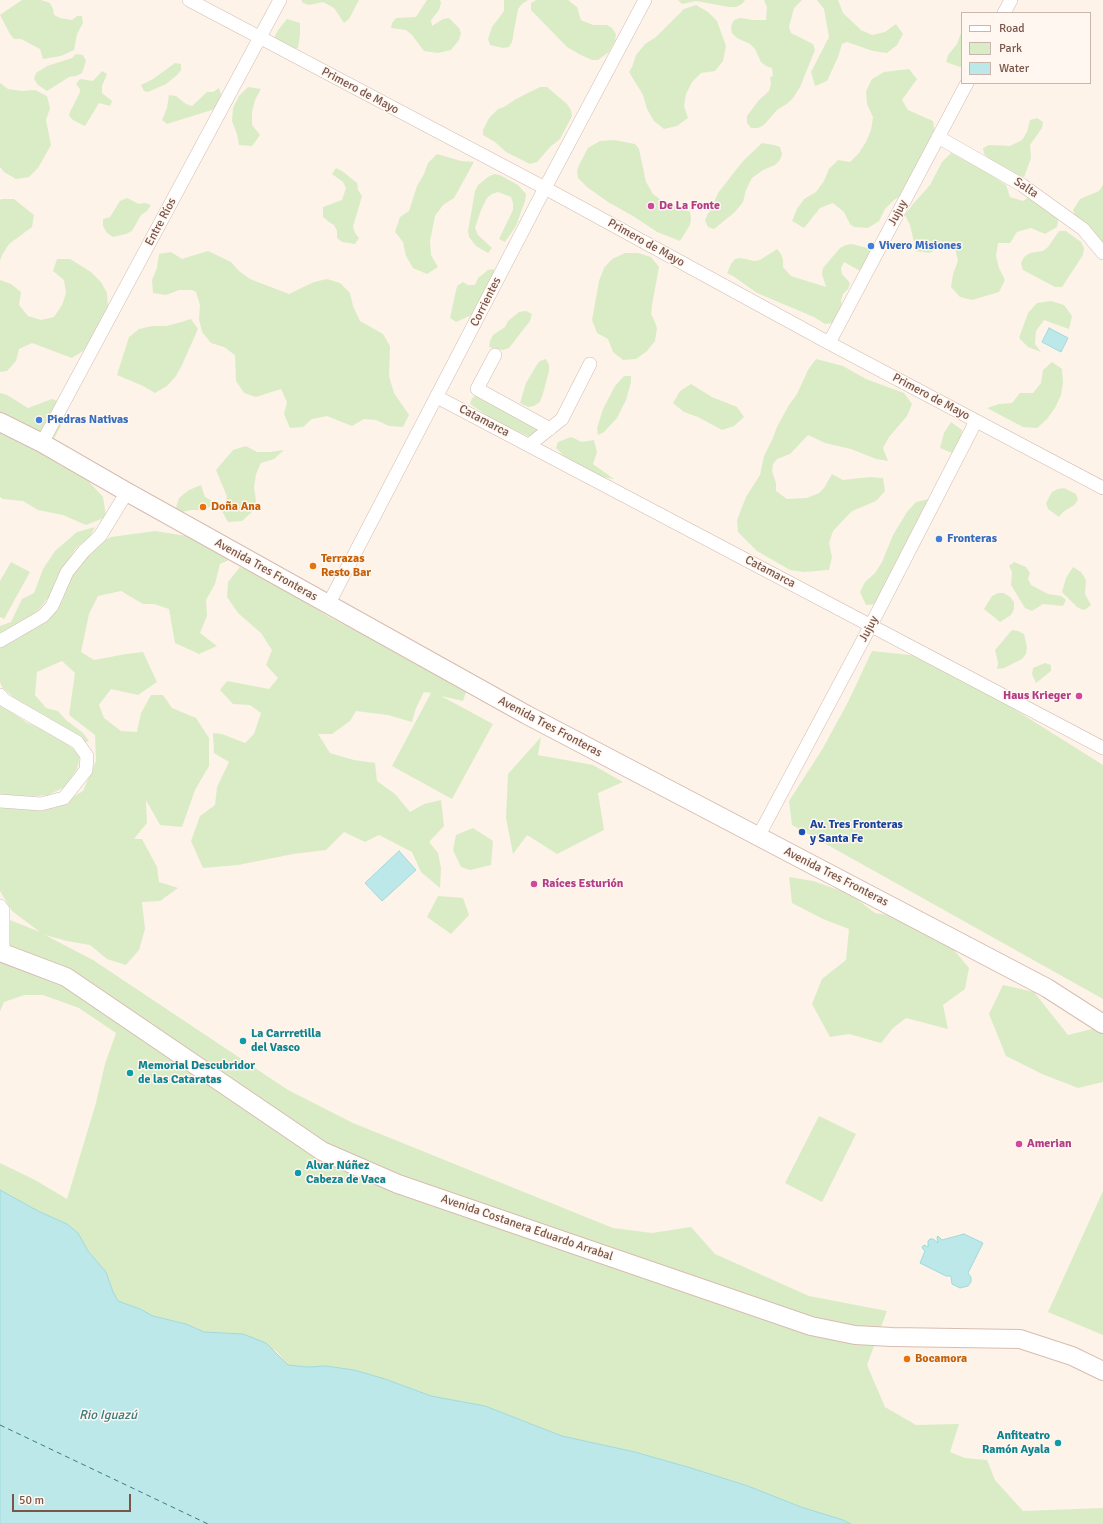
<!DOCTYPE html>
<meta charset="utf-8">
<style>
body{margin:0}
#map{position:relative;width:1103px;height:1524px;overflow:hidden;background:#fdf3e9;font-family:Signika,sans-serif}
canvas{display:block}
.legend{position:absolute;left:961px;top:12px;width:130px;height:72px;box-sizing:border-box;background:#fff7f0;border:1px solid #cab6ae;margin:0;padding:5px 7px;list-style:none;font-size:12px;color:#7a554a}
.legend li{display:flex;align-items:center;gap:8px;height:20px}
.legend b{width:20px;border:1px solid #cab6ae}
.scale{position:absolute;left:12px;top:1494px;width:119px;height:18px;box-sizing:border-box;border:2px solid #7a554a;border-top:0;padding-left:5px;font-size:12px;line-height:14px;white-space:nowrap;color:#7a554a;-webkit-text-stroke:3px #fff7f0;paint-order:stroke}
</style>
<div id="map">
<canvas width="1103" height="1524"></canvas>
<ul class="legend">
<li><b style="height:5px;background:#fff"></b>Road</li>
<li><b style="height:11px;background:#daecc6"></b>Park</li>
<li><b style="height:11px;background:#bce8e9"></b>Water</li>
</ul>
<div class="scale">50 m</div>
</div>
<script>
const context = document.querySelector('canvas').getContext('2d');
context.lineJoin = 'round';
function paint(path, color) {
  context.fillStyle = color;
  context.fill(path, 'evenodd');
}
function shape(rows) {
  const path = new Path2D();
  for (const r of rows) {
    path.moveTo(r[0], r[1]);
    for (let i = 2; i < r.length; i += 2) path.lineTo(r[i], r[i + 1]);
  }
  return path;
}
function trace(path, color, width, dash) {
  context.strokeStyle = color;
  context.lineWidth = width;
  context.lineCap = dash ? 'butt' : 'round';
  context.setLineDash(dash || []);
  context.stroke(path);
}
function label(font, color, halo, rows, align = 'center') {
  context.font = font + ' Signika,sans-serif';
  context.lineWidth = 3;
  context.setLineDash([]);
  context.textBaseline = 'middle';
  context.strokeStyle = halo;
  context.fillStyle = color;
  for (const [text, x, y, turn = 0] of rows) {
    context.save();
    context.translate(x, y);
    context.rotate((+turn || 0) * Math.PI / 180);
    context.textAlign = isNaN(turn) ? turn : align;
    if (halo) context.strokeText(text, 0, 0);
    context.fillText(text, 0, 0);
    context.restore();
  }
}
const green = shape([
 [22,0,41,0,50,3,53,9,54,15,60,18,72,20,77,16,82,16,83,23,77,34,74,50,61,56,43,59,40,49,21,39,14,39,10,34,0,15],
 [301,0,359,0,349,19,344,23,334,8,323,2,309,5,303,3],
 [427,0,440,0,441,3,439,10,431,20,432,26,443,19,449,18,459,28,461,33,459,40,451,50,438,53,424,51,412,35,406,30,391,28,392,23,396,18,416,17],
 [504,0,528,0,522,4,518,9,512,42,509,47,503,48,490,45,488,39,492,27,504,11],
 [536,0,568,0,577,7,581,20,593,25,607,25,612,28,616,34,615,41,609,52,598,60,592,60,579,54,567,47,531,10,531,3],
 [678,0,745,0,742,4,736,7,729,7,696,1,682,4],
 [764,0,802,0,794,8,789,27,791,33,813,44,815,50,800,87,793,98,788,103,777,110,764,125,758,128,751,128,747,123,747,116,759,100,769,91,771,84,770,77,773,76,772,68,766,66,761,62,755,49,750,44,737,38,732,33,731,26,734,20,740,18,753,20,766,20,767,7],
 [817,0,838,0,843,13,861,30,872,35,885,32,896,24,903,34,897,45,887,53,873,51,847,42,842,44,838,57,827,81,815,86,811,72,829,37,824,9],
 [696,5,708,12,717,21,726,46,723,61,715,71,701,73,692,82,686,94,684,106,688,118,677,126,664,129,654,121,647,109,643,95,629,72,632,67,636,55,645,44,656,37,684,9],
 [287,19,300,23,300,35,298,48,284,51,272,42,278,30],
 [962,30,962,66,960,67,946,62,948,55,957,44],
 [76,54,83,55,86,61,82,73,76,76,69,77,47,91,38,85,34,79,36,73,47,66,72,58],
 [175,63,181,64,181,70,177,75,166,84,148,92,144,91,141,85,153,79],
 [909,69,917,79,902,100,908,110,933,121,935,135,907,192,894,200,885,209,879,221,868,228,854,227,850,224,844,212,833,203,820,208,804,228,792,221,797,209,804,199,816,192,824,181,829,169,838,160,850,162,859,153,866,142,871,130,873,117,867,104,866,91,872,79,884,72],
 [102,71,107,74,102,86,102,93,112,101,110,106,99,103,85,126,73,120,69,116,70,112,80,92,80,89,76,84,80,79,93,81],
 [0,83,8,89,22,91,35,90,47,96,50,108,46,120,51,145,38,168,29,177,16,179,4,172,0,167],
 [248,87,261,89,255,100,252,112,252,125,260,135,252,146,239,145,237,134,232,121,233,108,239,96],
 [540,87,547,87,567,104,571,110,572,116,560,139,550,147,537,162,530,164,506,152,495,142,483,135,483,130,489,118,498,109,504,107,516,99],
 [219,88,221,94,220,100,217,106,212,110,167,124,162,120,167,108,169,95,176,96,186,104,192,106,207,92,213,92],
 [1037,118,1043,122,1042,128,1030,145,1031,158,1024,177,1016,176,994,163,984,154,983,148,989,145,1010,146,1022,140,1027,132,1030,120],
 [614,140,635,144,639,149,646,182,653,194,665,203,684,208,690,212,691,219,690,225,680,241,657,232,633,216,608,202,587,187,578,178,577,171,579,165,588,148,600,141],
 [762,143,774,145,780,147,782,154,780,160,775,165,763,170,752,178,746,190,743,202,735,212,714,229,708,227,705,221,707,215,710,211,718,193,743,161],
 [951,153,985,171,1006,185,1010,197,1023,201,1034,193,1057,202,1059,215,1057,227,1045,234,1031,228,1017,232,1010,243,998,243,996,256,999,268,1005,280,999,292,972,300,960,297,951,287,953,274,958,261,955,248,941,246,930,253,916,251,910,225,905,215,913,204,930,185,942,162],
 [437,154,461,161,474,162,454,198,443,205,435,216,430,241,431,255,438,267,427,274,413,268,406,256,403,242,395,232,400,217,409,211,417,186,424,174,428,163],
 [336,168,342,171,357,183,358,190,362,196,353,227,355,233,359,238,355,244,342,242,337,238,337,231,334,225,329,222,323,217,323,207,342,200,346,188,343,182,332,174],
 [494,174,500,175,518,185,526,194,525,201,516,226,505,242,499,239,513,210,513,203,511,197,498,192,492,194,487,198,481,210,475,228,478,235,492,248,488,253,476,246,469,237,468,231,475,191,478,185,488,177],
 [1103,185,1103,243,1075,216,1073,210,1080,199,1099,191],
 [127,198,139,204,145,203,151,205,147,211,141,215,132,231,126,234,113,237,107,233,103,226,103,219,110,217,120,201],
 [1,199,14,199,34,215,32,227,9,244,2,255,0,261,0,201],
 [1059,231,1066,231,1081,242,1084,248,1083,255,1062,287,1055,287,1023,270,1021,263,1024,257,1030,253,1043,251,1048,247],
 [852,244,871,249,873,256,862,272,844,262,841,268,842,274,850,283,848,289,843,294,841,300,842,306,837,318,832,323,825,324,814,317,757,293,733,276,727,273,731,264,735,259,741,258,754,261,760,260,777,249,781,254,783,260,783,267,791,276,826,287,822,274,823,268,840,248,846,245],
 [208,251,231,262,239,271,250,279,289,294,314,282,327,279,340,283,350,293,353,306,360,321,383,334,390,346,389,376,394,393,409,415,403,427,389,426,376,420,364,419,352,426,327,416,312,419,303,427,290,428,284,414,287,402,281,389,256,397,244,393,236,381,235,355,224,347,211,343,202,332,199,319,200,305,196,292,192,290,179,290,166,295,153,293,152,280,157,268,159,254,171,252,182,259],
 [625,253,638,253,651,257,659,267,652,305,651,316,652,315,657,328,655,341,647,351,636,359,623,360,613,352,608,339,597,333,592,320,599,281,604,268,612,259],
 [57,259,70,259,91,272,101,282,107,293,108,307,92,340,83,351,72,358,32,343,19,349,16,361,7,371,0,372,0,280,11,284,21,292,19,305,28,316,41,320,54,317,62,305,66,293,64,280,53,271],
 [493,269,497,275,474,314,456,322,450,318,457,286,463,282,468,285,475,285,478,278,488,270],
 [1051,301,1064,305,1072,316,1069,329,1044,320,1036,331,1035,344,1041,352,1028,347,1019,338,1028,313,1037,303],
 [526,311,532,314,530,321,509,348,503,350,489,347,490,341,493,335,505,327,508,321,519,312],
 [191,319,198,329,182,365,176,376,167,386,155,393,143,386,117,375,129,337,139,329,152,326,166,326,178,323],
 [546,359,549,365,549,371,544,390,540,402,534,406,528,407,520,403,526,383,536,366,540,361],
 [816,359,843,366,866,379,904,393,912,404,907,416,889,437,883,448,888,461,876,459,851,449,825,443,808,435,790,454,777,459,773,464,772,471,776,483,776,491,787,499,807,498,819,493,824,488,832,474,843,480,870,477,883,478,885,491,876,501,852,511,833,531,829,543,832,557,829,570,804,572,790,570,757,551,738,532,737,520,746,497,760,475,764,456,772,440,777,427,789,405,797,394,808,370],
 [1052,362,1062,369,1063,382,1061,395,1055,408,1047,419,1037,428,1023,427,987,408,999,404,1012,403,1020,393,1033,393,1041,383,1043,370],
 [624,376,631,376,631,382,626,400,617,418,604,432,598,435,597,428,603,409,615,386],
 [691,384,712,397,737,407,744,417,734,426,722,430,698,417,684,412,673,403,680,391],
 [0,393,7,395,28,408,52,399,64,403,67,414,46,454,61,466,79,471,103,497,106,517,86,525,63,515,38,510,23,501,3,499,0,497],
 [477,395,543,424,532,438,495,421,470,404,472,398],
 [951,422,962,430,960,443,952,453,940,448,944,433],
 [571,437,582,442,594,440,597,452,593,464,614,479,601,477,587,471,565,457,556,448,558,442],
 [246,446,257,452,270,452,284,450,274,459,261,463,256,474,254,487,256,501,251,513,242,521,228,522,222,511,227,497,226,494,216,470,233,450],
 [201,485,205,497,216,503,204,510,191,510,178,513,175,511,179,498,189,490],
 [1064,488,1076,494,1078,500,1074,505,1063,512,1059,517,1048,509,1046,503,1052,492,1058,489],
 [929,499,880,604,866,605,860,592,865,582,875,573,882,562,893,535,907,512,916,502],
 [95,527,90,537,76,548,61,570,51,594,39,609,24,622,0,633,0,626,11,622,22,599,34,593,43,569,55,551,77,532],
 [155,531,193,537,229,560,220,564,215,584,206,600,207,616,200,633,217,646,199,654,175,643,169,609,154,604,143,604,121,591,98,596,89,614,81,652,94,660,126,654,143,652,157,682,138,695,111,689,99,705,104,718,121,731,137,732,141,713,151,695,163,695,172,708,196,718,209,738,209,766,195,790,182,827,160,825,146,800,147,823,134,839,142,839,157,867,159,882,178,888,160,901,142,902,145,929,139,950,126,965,107,959,90,945,67,941,45,935,93,960,288,1090,353,1123,613,1228,652,1233,691,1227,715,1254,809,1296,887,1311,867,1365,885,1407,916,1425,959,1424,950,1452,965,1458,987,1460,995,1480,1023,1511,1103,1508,1103,1524,851,1524,843,1520,801,1507,748,1486,691,1468,635,1452,562,1436,485,1406,431,1396,385,1379,354,1370,326,1366,307,1367,288,1365,276,1351,243,1334,204,1332,186,1324,153,1316,140,1309,118,1301,113,1292,106,1272,88,1251,78,1233,67,1224,38,1211,0,1190,0,1163,35,1180,67,1199,96,1103,105,1064,116,1033,79,1008,43,995,24,995,4,1002,0,1011,0,916,40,932,12,911,0,891,0,801,22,803,54,808,83,791,96,761,95,735,69,715,75,673,62,661,37,672,35,695,46,708,58,711,66,720,83,733,89,741,84,743,14,698,2,687,0,682,0,646,49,619,62,601,71,576,84,551,111,537],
 [11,562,30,572,4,619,0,617,0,581],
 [1014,562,1026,567,1030,573,1028,579,1031,585,1048,594,1061,596,1066,600,1063,606,1043,604,1032,611,1025,608,1011,585,1012,572,1009,566],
 [240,567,269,580,331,618,357,631,412,662,442,677,466,692,463,701,441,696,493,724,452,799,392,766,431,693,424,692,416,708,412,722,388,715,356,711,350,721,332,734,318,734,330,753,354,760,375,763,377,781,395,794,410,812,424,804,441,800,444,826,429,842,438,853,441,868,440,888,421,872,412,852,379,835,365,842,344,832,326,850,293,854,238,865,203,868,191,841,200,816,215,805,217,787,229,762,214,753,213,733,222,734,245,743,254,734,261,713,250,705,233,704,220,690,227,681,269,689,278,678,266,665,272,650,261,633,238,613,227,597,228,582],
 [1073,567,1081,572,1086,580,1085,594,1091,605,1086,609,1083,610,1077,607,1062,592,1066,578],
 [998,593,1004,593,1010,597,1014,602,1014,609,1011,615,1000,622,984,609,992,596],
 [1012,630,1018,631,1024,634,1027,647,1026,654,1022,659,1004,668,997,669,998,663,995,650],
 [872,651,919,656,998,699,1103,765,1103,999,792,825,789,801,823,748,848,702],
 [1045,663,1051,665,1051,671,1036,683,1032,674,1033,668],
 [0,704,26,722,42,729,68,744,80,756,77,769,65,787,48,795,27,797,0,795],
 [541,737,538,755,593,765,623,782,598,793,604,830,557,854,527,835,513,854,506,818,508,774],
 [473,828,493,841,491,865,470,870,461,867,453,850,456,835],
 [789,877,813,881,850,894,875,913,902,917,944,938,969,968,965,989,943,1005,948,1029,906,1018,893,1028,881,1043,849,1034,830,1037,812,1004,822,979,846,960,849,929,823,919,792,903],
 [438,896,463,898,469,915,451,934,427,917],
 [1003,985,1034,992,1068,1035,1100,1027,1103,1031,1103,1082,1078,1088,1042,1074,1006,1056,989,1014],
 [819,1116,856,1134,822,1202,785,1183],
 [1103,1191,1103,1335,1048,1312]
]);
const water = shape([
 [1049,328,1068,338,1061,352,1042,342,1049,328],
 [399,851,416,870,382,901,365,883,399,851],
 [0,1190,38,1211,67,1224,78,1233,88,1251,106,1272,113,1292,118,1301,140,1309,153,1316,186,1324,204,1332,243,1334,266,1343,288,1365,307,1367,326,1366,354,1370,385,1379,431,1396,485,1406,562,1436,635,1452,691,1468,748,1486,801,1507,843,1520,851,1524,0,1524,0,1190],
 [964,1234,983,1243,968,1273,971,1277,971,1282,968,1286,960,1288,952,1284,951,1276,946,1276,920,1263,925,1251,923,1249,922,1247,924,1245,928,1247,928,1241,930,1239,933,1239,938,1243,937,1237,938,1236,942,1240,964,1234]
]);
const ferry = shape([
 [0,1425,208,1524]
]);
const street = shape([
 [189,0,545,188,829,343,1103,488],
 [1004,13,1011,0],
 [938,137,1022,185,1083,229,1103,253],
 [829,343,967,83],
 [495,355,477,389,550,429],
 [437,397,1103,748],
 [42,443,280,0],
 [529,445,562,419,590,364],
 [328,605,545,188,645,0],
 [0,641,43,616,52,606,67,572,84,551,100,536,127,492],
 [0,695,4,700,77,742,87,756,86,770,64,798,41,804,0,801],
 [758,837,871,625,976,421],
 [0,906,3,910,3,953]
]);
const secondary = shape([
 [0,422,42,443,127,492,527,715,1047,988,1103,1024],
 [0,952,66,977,322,1151,398,1184,811,1326,855,1335,892,1337,1020,1339,1072,1356,1103,1371]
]);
const markers = [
 [651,206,4,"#d1479c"],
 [871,246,4,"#3f7fe0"],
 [39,420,4,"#3f7fe0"],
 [203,507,4,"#e8710a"],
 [939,539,4,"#3f7fe0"],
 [313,566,4,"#e8710a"],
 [1079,696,4,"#d1479c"],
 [802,832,4,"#1a4fb4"],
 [534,884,4,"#d1479c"],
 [243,1041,4,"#0f9aa8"],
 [130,1073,4,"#0f9aa8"],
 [1019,1144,4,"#d1479c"],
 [298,1173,4,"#0f9aa8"],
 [907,1359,4,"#e8710a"],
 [1058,1443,4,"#0f9aa8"]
];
const streetNames = [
 ["Primero de Mayo",360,91,28],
 ["Salta",1026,188,34],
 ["Jujuy",898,213,-62],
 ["Entre Ríos",161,222,-62],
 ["Primero de Mayo",646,243,29],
 ["Corrientes",486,302,-63],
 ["Primero de Mayo",931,397,28],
 ["Catamarca",484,421,28],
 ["Avenida Tres Fronteras",266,570,29],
 ["Catamarca",770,572,28],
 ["Jujuy",869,629,-62],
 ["Avenida Tres Fronteras",550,727,28],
 ["Avenida Tres Fronteras",836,877,27],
 ["Avenida Costanera Eduardo Arrabal",527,1228,19]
];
const hotelNames = [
 ["De La Fonte",659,206],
 ["Haus Krieger",1071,696,"right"],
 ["Raíces Esturión",542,884],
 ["Amerian",1027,1144]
];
const shopNames = [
 ["Vivero Misiones",879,246],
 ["Piedras Nativas",47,420],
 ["Fronteras",947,539]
];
const foodNames = [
 ["Doña Ana",211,507],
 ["Terrazas",321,559],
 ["Resto Bar",321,573],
 ["Bocamora",915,1359]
];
const transitNames = [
 ["Av. Tres Fronteras",810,825],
 ["y Santa Fe",810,839]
];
const cultureNames = [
 ["La Carrretilla",251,1034],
 ["del Vasco",251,1048],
 ["Memorial Descubridor",138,1066],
 ["de las Cataratas",138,1080],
 ["Alvar Núñez",306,1166],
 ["Cabeza de Vaca",306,1180],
 ["Anfiteatro",1050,1436,"right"],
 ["Ramón Ayala",1050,1450,"right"]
];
const waterNames = [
 ["Rio Iguazú",108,1416]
];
paint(green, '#daecc6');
paint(water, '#bce8e9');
trace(water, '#a1d9db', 1);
trace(ferry, '#3c7c7f', 1, [5, 4]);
trace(street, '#d3bbb0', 14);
trace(secondary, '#d8bcb0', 20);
trace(street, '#fff', 13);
trace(secondary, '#fff', 18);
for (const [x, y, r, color] of markers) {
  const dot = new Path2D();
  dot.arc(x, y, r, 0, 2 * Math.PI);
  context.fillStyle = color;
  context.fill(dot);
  trace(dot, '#fff7f0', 1.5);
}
label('12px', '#7a554a', '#fff7f0', streetNames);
label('bold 12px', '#b23c85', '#fff7f0', hotelNames, 'left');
label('bold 12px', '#366cbe', '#fff7f0', shopNames, 'left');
label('bold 12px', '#c56008', '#fff7f0', foodNames, 'left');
label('bold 12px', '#164399', '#fff7f0', transitNames, 'left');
label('bold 12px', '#0d838f', '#fff7f0', cultureNames, 'left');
label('italic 13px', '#3c7c7f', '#fff7f0', waterNames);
</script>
